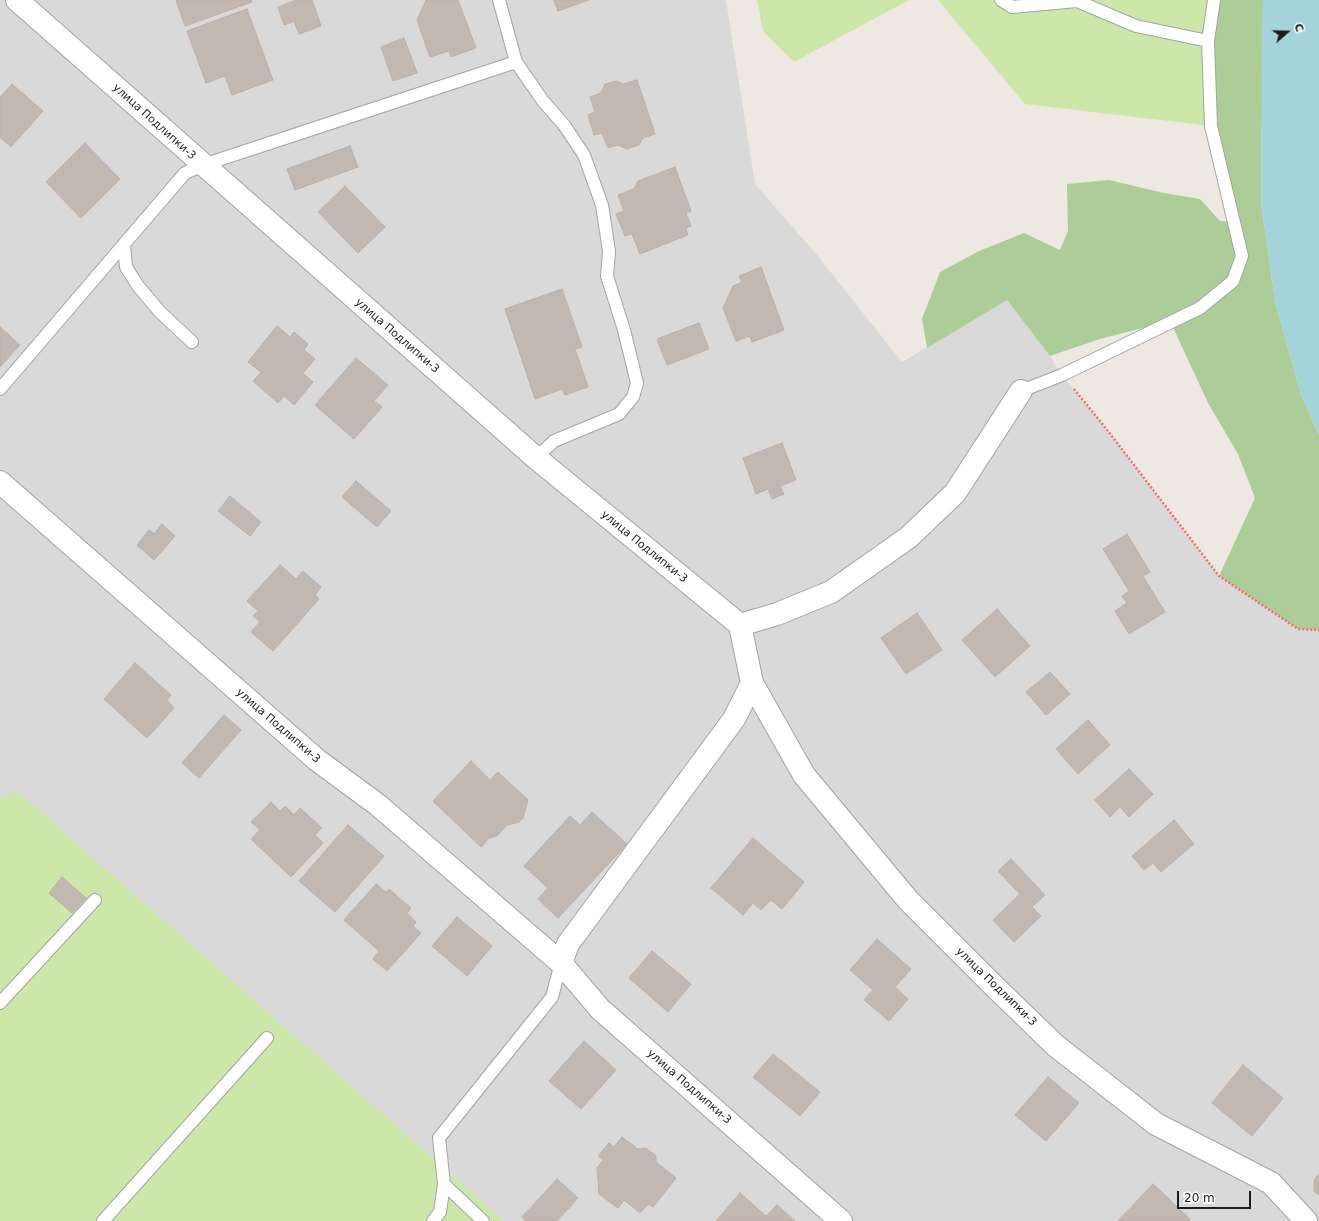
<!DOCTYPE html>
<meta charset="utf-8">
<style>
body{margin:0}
#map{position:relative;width:1319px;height:1221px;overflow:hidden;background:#ede9e2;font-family:"DejaVu Sans",sans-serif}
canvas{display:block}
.north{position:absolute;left:1267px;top:12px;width:40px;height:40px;-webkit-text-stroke:3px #fff;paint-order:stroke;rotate:70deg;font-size:11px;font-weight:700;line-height:16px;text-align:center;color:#1c1c1c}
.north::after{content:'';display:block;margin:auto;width:14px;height:18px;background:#1c1c1c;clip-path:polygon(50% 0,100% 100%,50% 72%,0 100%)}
.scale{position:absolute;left:1177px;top:1191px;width:74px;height:18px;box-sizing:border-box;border:2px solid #1c1c1c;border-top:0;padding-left:5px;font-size:12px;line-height:14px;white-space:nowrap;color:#1c1c1c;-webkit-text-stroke:3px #fff;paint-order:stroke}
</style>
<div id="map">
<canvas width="1319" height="1221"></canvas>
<div class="north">С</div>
<div class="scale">20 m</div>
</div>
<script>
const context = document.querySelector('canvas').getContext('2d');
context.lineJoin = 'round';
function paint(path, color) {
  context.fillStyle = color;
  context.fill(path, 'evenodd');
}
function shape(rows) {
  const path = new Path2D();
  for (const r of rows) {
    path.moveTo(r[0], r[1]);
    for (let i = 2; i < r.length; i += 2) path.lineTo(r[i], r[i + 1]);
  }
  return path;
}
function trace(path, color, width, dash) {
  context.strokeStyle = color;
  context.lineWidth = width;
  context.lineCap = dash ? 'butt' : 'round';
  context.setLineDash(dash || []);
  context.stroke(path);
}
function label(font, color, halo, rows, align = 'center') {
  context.font = font + ' "DejaVu Sans",sans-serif';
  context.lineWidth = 3.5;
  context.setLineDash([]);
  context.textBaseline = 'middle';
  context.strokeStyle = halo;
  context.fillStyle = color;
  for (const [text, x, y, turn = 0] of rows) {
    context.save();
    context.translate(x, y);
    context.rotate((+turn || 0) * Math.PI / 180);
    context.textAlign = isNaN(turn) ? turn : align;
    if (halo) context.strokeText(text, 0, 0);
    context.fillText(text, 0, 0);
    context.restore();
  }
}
const residential = shape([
 [0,0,726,0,755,184,817,255,902,362,1007,300,1050,356,1062,375,1108,431,1219,576,1298,629,1319,630,1319,1221,504,1221,17,791,0,798]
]);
const grass = shape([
 [757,0,909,0,794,62,763,31],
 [938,0,1214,0,1211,126,1025,104],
 [17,791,504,1221,0,1221,0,798]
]);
const forest = shape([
 [1214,0,1263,0,1261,202,1275,301,1301,395,1319,435,1319,630,1298,629,1219,576,1255,498,1238,454,1208,403,1170,321,1100,339,1050,356,1007,300,927,348,922,319,940,272,979,251,1024,233,1060,250,1068,231,1067,184,1109,180,1164,193,1200,199,1220,221,1234,222,1211,126]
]);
const water = shape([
 [1263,0,1319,0,1319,435,1301,395,1275,301,1261,202]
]);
const building = shape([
 [176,0,251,0,252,2,185,26,176,0],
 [296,0,312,0,321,26,299,34,294,21,284,25,278,7,296,0],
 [426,0,458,0,476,48,451,57,449,51,430,57,417,20,426,0],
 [554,0,589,0,558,11,554,0],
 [247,9,273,80,232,95,225,76,206,83,187,31,247,9],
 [404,38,417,73,393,81,381,47,404,38],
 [637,80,655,134,643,138,639,145,627,149,618,145,608,148,602,133,594,135,588,115,595,112,590,97,601,93,605,84,616,81,623,84,637,80],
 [12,84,43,111,11,147,0,137,0,97,12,84],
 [85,143,120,179,81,218,46,182,85,143],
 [350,146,358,167,295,190,287,169,350,146],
 [675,167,691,211,686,213,691,226,686,228,688,235,640,254,632,234,625,236,616,214,624,211,618,195,634,189,638,181,675,167],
 [345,186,385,227,358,253,318,212,345,186],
 [761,267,784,330,752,342,750,336,736,341,723,308,733,286,742,282,739,276,761,267],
 [562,289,582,347,575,349,588,387,565,395,562,389,535,399,505,309,562,289],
 [699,323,709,349,667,365,657,339,699,323],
 [277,326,290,337,294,332,308,344,304,350,315,359,303,373,313,382,294,405,284,396,278,403,253,381,261,372,248,362,277,326],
 [0,327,20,345,0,367,0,327],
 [356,358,388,385,374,401,382,407,354,439,315,405,356,358],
 [782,443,796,480,780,486,784,494,772,499,768,489,756,494,743,458,782,443],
 [356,481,391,511,377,527,342,497,356,481],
 [230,496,261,522,250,536,218,511,230,496],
 [162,524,175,536,154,560,137,545,149,530,154,534,162,524],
 [1127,534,1150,572,1143,576,1165,612,1129,634,1115,611,1127,603,1122,596,1129,591,1103,549,1127,534],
 [280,565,296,579,303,571,321,587,315,595,319,599,273,651,251,632,260,622,253,616,258,611,247,601,280,565],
 [997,609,1030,646,995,677,962,640,997,609],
 [917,613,942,650,906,674,881,638,917,613],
 [135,663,171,695,167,700,174,708,147,738,104,699,135,663],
 [1050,672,1070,694,1046,715,1026,692,1050,672],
 [224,715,241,730,199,778,182,763,224,715],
 [1088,720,1110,745,1078,774,1056,749,1088,720],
 [471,761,490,780,498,772,528,800,523,818,519,822,507,825,497,836,489,838,481,847,433,801,471,761],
 [1129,769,1153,794,1129,817,1120,807,1110,817,1095,800,1129,769],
 [271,802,280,811,285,806,294,815,300,808,322,828,315,835,323,843,291,877,251,839,260,830,251,822,271,802],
 [592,812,627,844,558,918,538,899,548,888,524,866,570,816,580,825,592,812],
 [1174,820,1194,844,1161,872,1153,863,1144,870,1132,856,1174,820],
 [348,825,384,856,335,912,299,881,348,825],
 [753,838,804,882,782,909,771,900,761,910,753,903,743,915,711,888,753,838],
 [1011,859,1045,895,1032,907,1041,916,1014,942,993,920,1020,894,998,871,1011,859],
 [62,877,86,898,72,913,49,893,62,877],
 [376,884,386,892,389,889,411,908,407,913,416,922,413,926,421,933,387,971,373,959,379,951,344,920,376,884],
 [457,917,492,946,467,976,432,946,457,917],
 [877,939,911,969,895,987,908,999,889,1021,864,1000,873,990,850,970,877,939],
 [652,951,691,984,668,1012,629,978,652,951],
 [584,1041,616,1070,581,1109,549,1081,584,1041],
 [773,1054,820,1092,800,1116,753,1077,773,1054],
 [1243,1065,1283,1098,1252,1136,1212,1103,1243,1065],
 [1048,1077,1079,1103,1046,1141,1015,1115,1048,1077],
 [622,1137,638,1149,646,1148,656,1156,656,1162,676,1178,653,1207,648,1204,640,1213,624,1200,618,1208,599,1194,597,1168,603,1160,598,1156,609,1143,614,1147,622,1137],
 [1319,1174,1319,1195,1314,1191,1314,1180,1319,1174],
 [557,1179,578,1198,557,1221,526,1221,522,1217,557,1179],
 [1153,1184,1190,1219,1188,1221,1118,1221,1153,1184],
 [740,1193,766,1216,777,1205,795,1221,716,1221,740,1193]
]);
const path = shape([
 [1074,389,1108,431,1219,576,1298,629,1319,630]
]);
const service = shape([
 [499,0,516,62,543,101,564,125,584,155,602,205,609,251,607,276,624,330,637,383,633,397,619,414,554,441,536,458],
 [1001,0,1012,7,1077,1,1136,26,1208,41],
 [124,245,126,267,138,286,160,312,192,342],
 [0,389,185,173,203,165,516,62],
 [1021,391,1062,375,1200,308,1233,281,1242,256,1211,126,1208,41,1214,0],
 [0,1003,95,900],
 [444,1184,483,1221],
 [103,1221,267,1038],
 [433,1221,440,1212,444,1184,439,1138,552,997,561,963]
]);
const minor = shape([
 [17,0,536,458,740,625,752,683,734,719,568,944,561,963],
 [0,482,317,760,378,805,561,963,600,1009,841,1221],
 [740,625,777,614,831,592,909,537,955,493,1021,391],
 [752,683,804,775,908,900,996,988,1056,1046,1156,1124,1271,1183,1306,1221]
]);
const streetNames = [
 ["улица Подлипки-3",154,122,42],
 ["улица Подлипки-3",397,336,41],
 ["улица Подлипки-3",644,547,39],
 ["улица Подлипки-3",278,726,41],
 ["улица Подлипки-3",996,987,44],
 ["улица Подлипки-3",689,1087,41]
];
paint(residential, '#dad9d9');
paint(grass, '#cde7a9');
paint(forest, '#accc98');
paint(water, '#a4d3da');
paint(building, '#c2b8b2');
trace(building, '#bfaea5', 1);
trace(service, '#a3a3a3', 14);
trace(minor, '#a3a3a3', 24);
trace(path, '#f56d6c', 2.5, [2, 2]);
trace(service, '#fff', 12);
trace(minor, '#fff', 22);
label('11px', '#1c1c1c', '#fff', streetNames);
</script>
